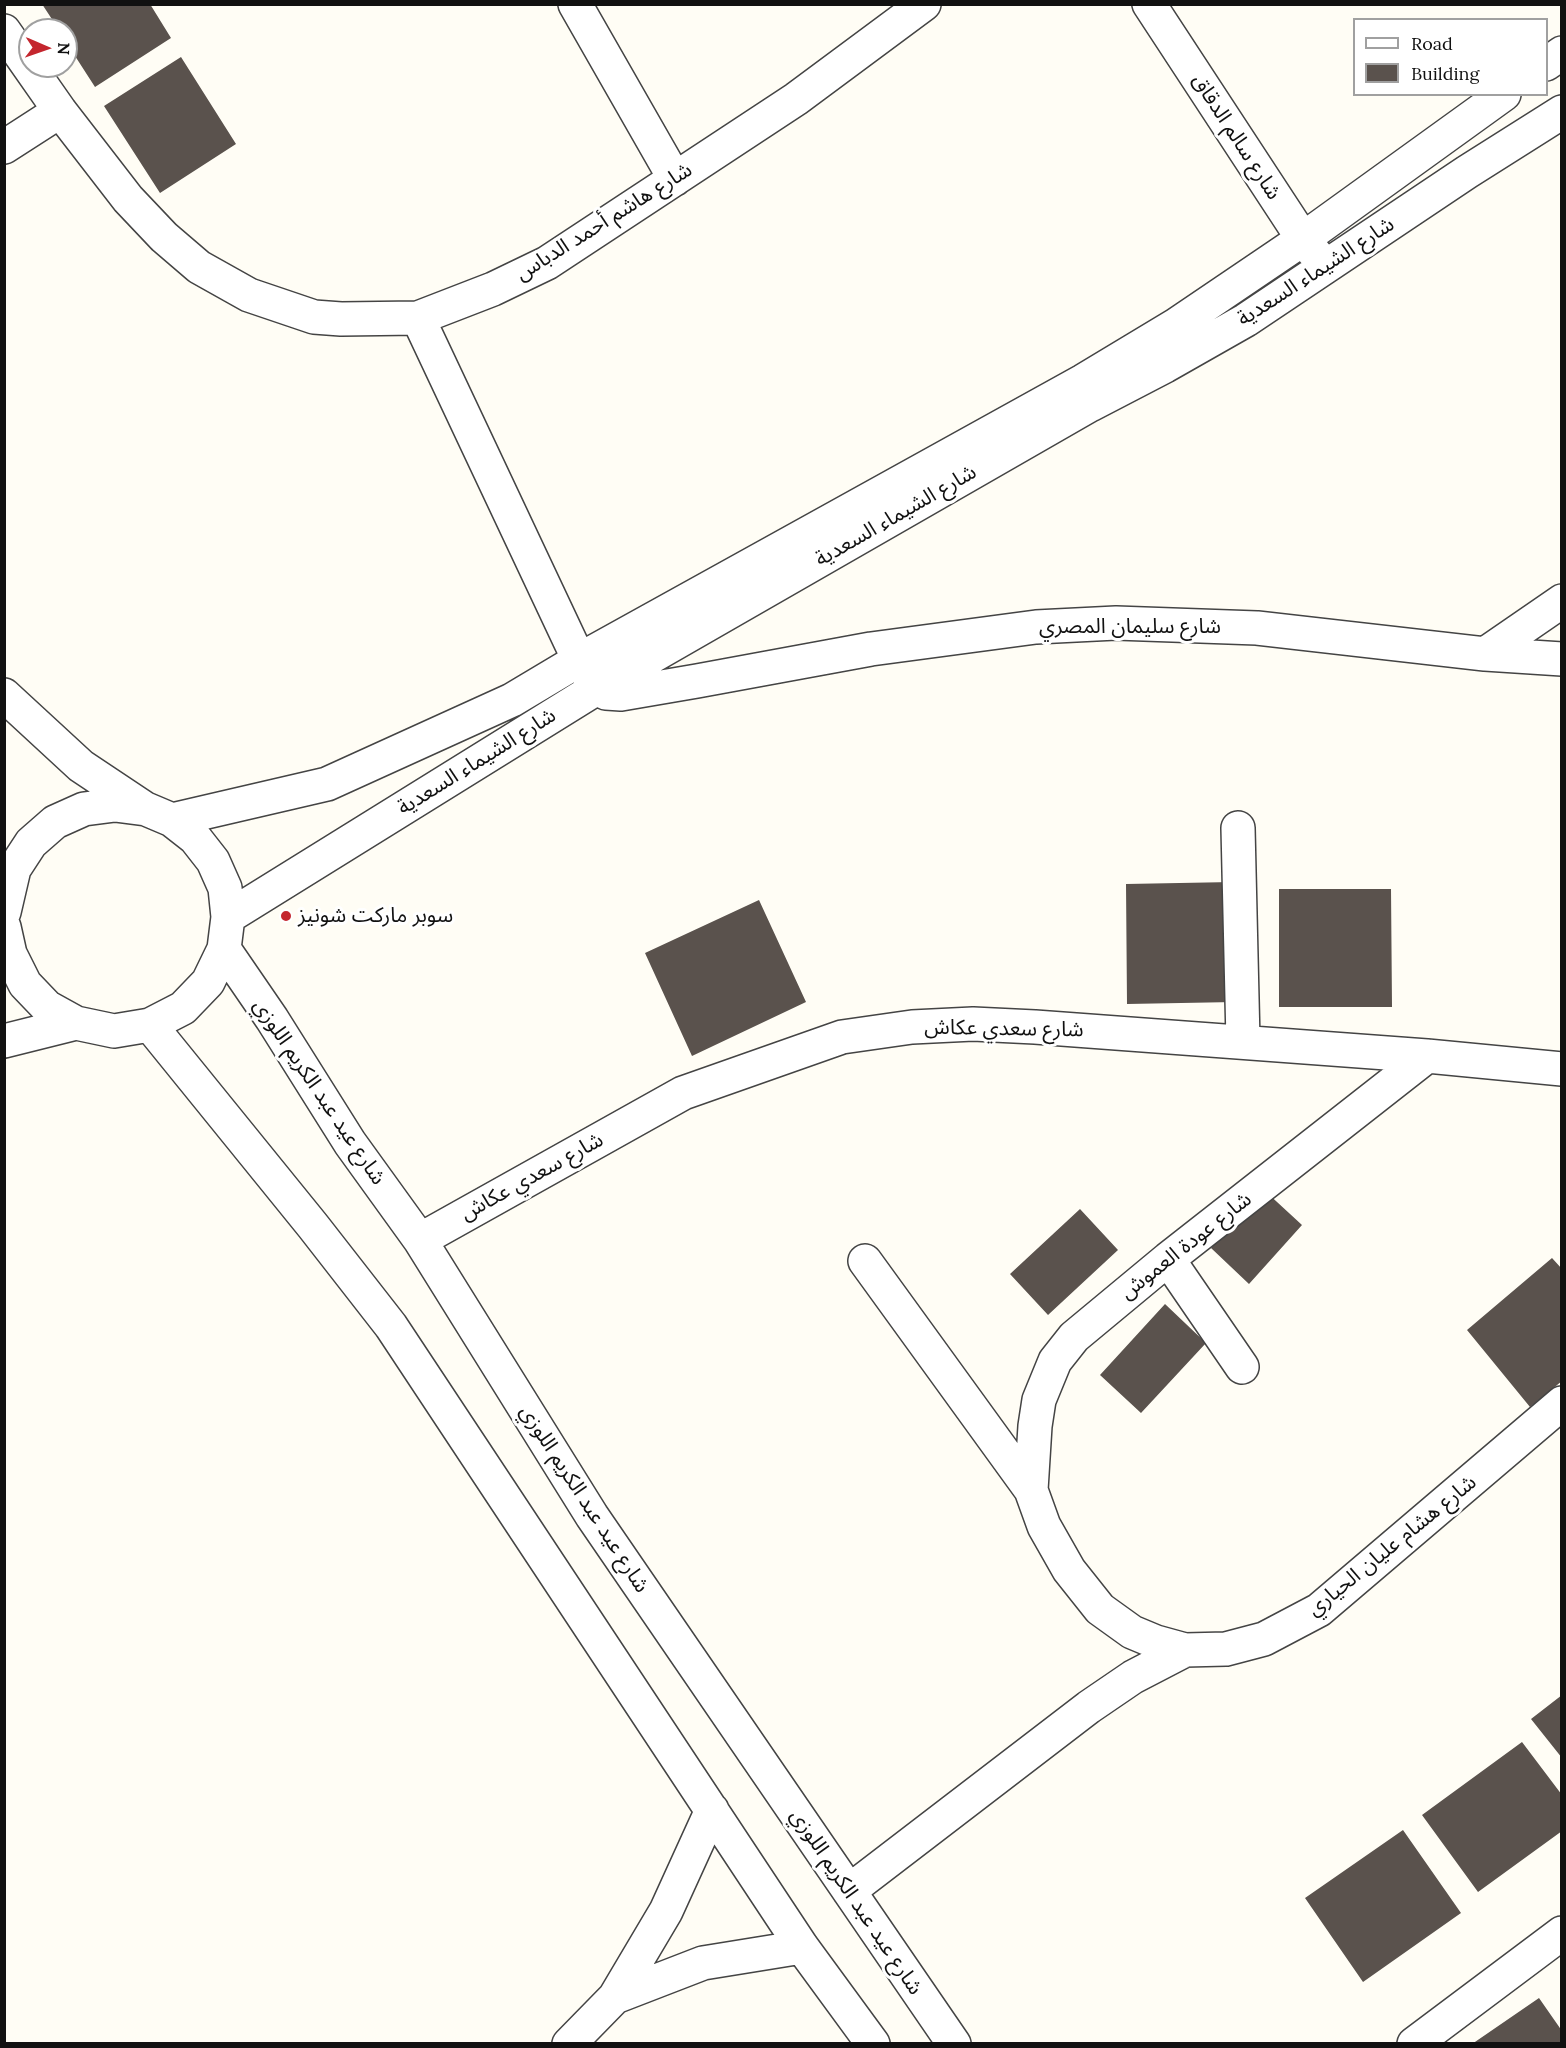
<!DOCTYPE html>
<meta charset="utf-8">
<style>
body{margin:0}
#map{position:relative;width:1566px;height:2048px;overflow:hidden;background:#fffdf5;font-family:Lora,serif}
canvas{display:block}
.frame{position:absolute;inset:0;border:6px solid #111;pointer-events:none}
.legend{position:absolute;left:1353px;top:18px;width:195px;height:78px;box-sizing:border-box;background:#fff;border:2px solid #a0a0a0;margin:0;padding:8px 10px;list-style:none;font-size:18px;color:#111}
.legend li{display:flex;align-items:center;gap:12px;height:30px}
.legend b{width:30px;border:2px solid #a0a0a0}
.north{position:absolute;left:18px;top:18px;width:60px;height:60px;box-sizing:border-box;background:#fff;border:2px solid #a0a0a0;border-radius:50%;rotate:92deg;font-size:16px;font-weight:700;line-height:24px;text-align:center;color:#111}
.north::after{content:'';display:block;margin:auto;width:21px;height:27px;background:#c4262e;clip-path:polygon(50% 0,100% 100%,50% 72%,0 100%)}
</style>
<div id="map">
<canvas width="1566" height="2048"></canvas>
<div class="frame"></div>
<ul class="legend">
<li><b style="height:8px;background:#fff"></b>Road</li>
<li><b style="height:16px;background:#5a524d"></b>Building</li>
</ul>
<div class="north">N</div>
</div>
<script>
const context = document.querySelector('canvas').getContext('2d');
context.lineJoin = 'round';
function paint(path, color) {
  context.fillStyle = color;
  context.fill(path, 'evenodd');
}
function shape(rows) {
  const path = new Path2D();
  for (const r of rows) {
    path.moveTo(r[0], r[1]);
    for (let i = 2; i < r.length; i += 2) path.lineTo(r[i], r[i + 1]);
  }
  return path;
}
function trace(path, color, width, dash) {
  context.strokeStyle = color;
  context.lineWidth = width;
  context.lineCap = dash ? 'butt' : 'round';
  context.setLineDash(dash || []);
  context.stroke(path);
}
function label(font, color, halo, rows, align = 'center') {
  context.font = font + ' Lora,"Noto Sans Arabic",serif';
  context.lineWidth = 6;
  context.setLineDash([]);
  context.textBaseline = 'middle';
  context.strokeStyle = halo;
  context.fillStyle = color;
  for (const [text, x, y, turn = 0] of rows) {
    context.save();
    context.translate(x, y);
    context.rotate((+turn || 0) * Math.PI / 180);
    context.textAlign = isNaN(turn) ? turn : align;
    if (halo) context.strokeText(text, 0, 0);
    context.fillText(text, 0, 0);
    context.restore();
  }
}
const building = shape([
 [42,4,150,4,171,38,95,87,66,42,66,30,59,30],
 [181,57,236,144,160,193,104,106],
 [1233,882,1235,1002,1127,1004,1126,884],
 [1279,889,1391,889,1392,1007,1279,1007],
 [759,900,806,1002,692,1056,645,953],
 [1264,1190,1302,1225,1249,1284,1211,1248],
 [1080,1209,1118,1250,1048,1315,1010,1274],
 [1552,1258,1562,1269,1562,1381,1530,1407,1467,1330],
 [1165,1304,1206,1343,1141,1413,1100,1375],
 [1562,1695,1562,1758,1531,1719],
 [1522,1742,1562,1795,1562,1831,1478,1892,1422,1815],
 [1403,1830,1461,1913,1363,1982,1305,1898],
 [1539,1998,1562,2031,1562,2044,1472,2044]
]);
const minor = shape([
 [575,4,675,179],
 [1149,4,1303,239,1317,256],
 [4,31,60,111,128,199,164,237,199,267,249,295,314,317,341,319,418,318,493,289,547,263,796,99,924,4],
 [1546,64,1562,53],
 [4,147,60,111],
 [418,318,579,660,597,688,606,693,621,694,697,681,871,649,1036,627,1116,623,1257,628,1485,654,1562,659],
 [1485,654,1562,601],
 [4,695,81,766,144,808],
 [172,820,327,784,512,700,579,660,1083,381,1176,325,1303,239,1504,94],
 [1238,828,1243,1041],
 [4,912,14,869,31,843,55,822,84,809,115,805,146,809,172,820,195,838,213,861,225,888,228,917,224,949,208,982,183,1008,150,1025,114,1031,76,1023,47,1007,25,984,10,954,4,927],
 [228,917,597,688,1090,405,1165,366,1246,320,1467,172,1562,112],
 [224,949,272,1019,350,1143,420,1240,592,1516,954,2044],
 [150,1025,313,1226,391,1326,802,1947,873,2044],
 [4,1041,76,1023],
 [420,1240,683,1093,842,1037,912,1027,973,1024,1035,1027,1427,1056,1562,1069],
 [1168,1259,1242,1367],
 [865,1261,1031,1490,1044,1526,1069,1570,1100,1609,1132,1632,1156,1642,1185,1650,1226,1649,1264,1639,1319,1610,1562,1403],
 [1031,1490,1035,1426,1039,1400,1055,1361,1074,1337,1168,1259,1427,1056],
 [849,1891,1089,1707,1133,1677,1185,1650],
 [615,1997,703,1963,802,1947],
 [569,2044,615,1997,666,1911,712,1810],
 [1414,2044,1562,1933]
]);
const markers = [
 [286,916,6,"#c4262e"]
];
const streetNames = [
 ["شارع سالم الدقاق",1236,137,57],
 ["شارع هاشم أحمد الدباس",604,222,-32],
 ["شارع الشيماء السعدية",1316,272,-33],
 ["شارع الشيماء السعدية",896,516,-30],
 ["شارع سليمان المصري",1130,627],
 ["شارع الشيماء السعدية",477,762,-32],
 ["شارع سعدي عكاش",1004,1029,1],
 ["شارع عيد عبد الكريم اللوزي",319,1092,56],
 ["شارع سعدي عكاش",532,1177,-29],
 ["شارع عودة العموش",1186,1246,-38],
 ["شارع عيد عبد الكريم اللوزي",584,1499,57],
 ["شارع هشام عليان الحياري",1392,1546,-39],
 ["شارع عيد عبد الكريم اللوزي",856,1902,56]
];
const poiNames = [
 ["سوبر ماركت شونيز",298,916]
];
paint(building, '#5a524d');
trace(minor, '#444', 36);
trace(minor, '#fff', 33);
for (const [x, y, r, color] of markers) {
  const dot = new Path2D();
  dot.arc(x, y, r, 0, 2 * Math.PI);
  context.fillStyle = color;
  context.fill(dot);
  trace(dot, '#fff', 2);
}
label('21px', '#111', '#fff', streetNames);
label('21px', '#111', '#fff', poiNames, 'left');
</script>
